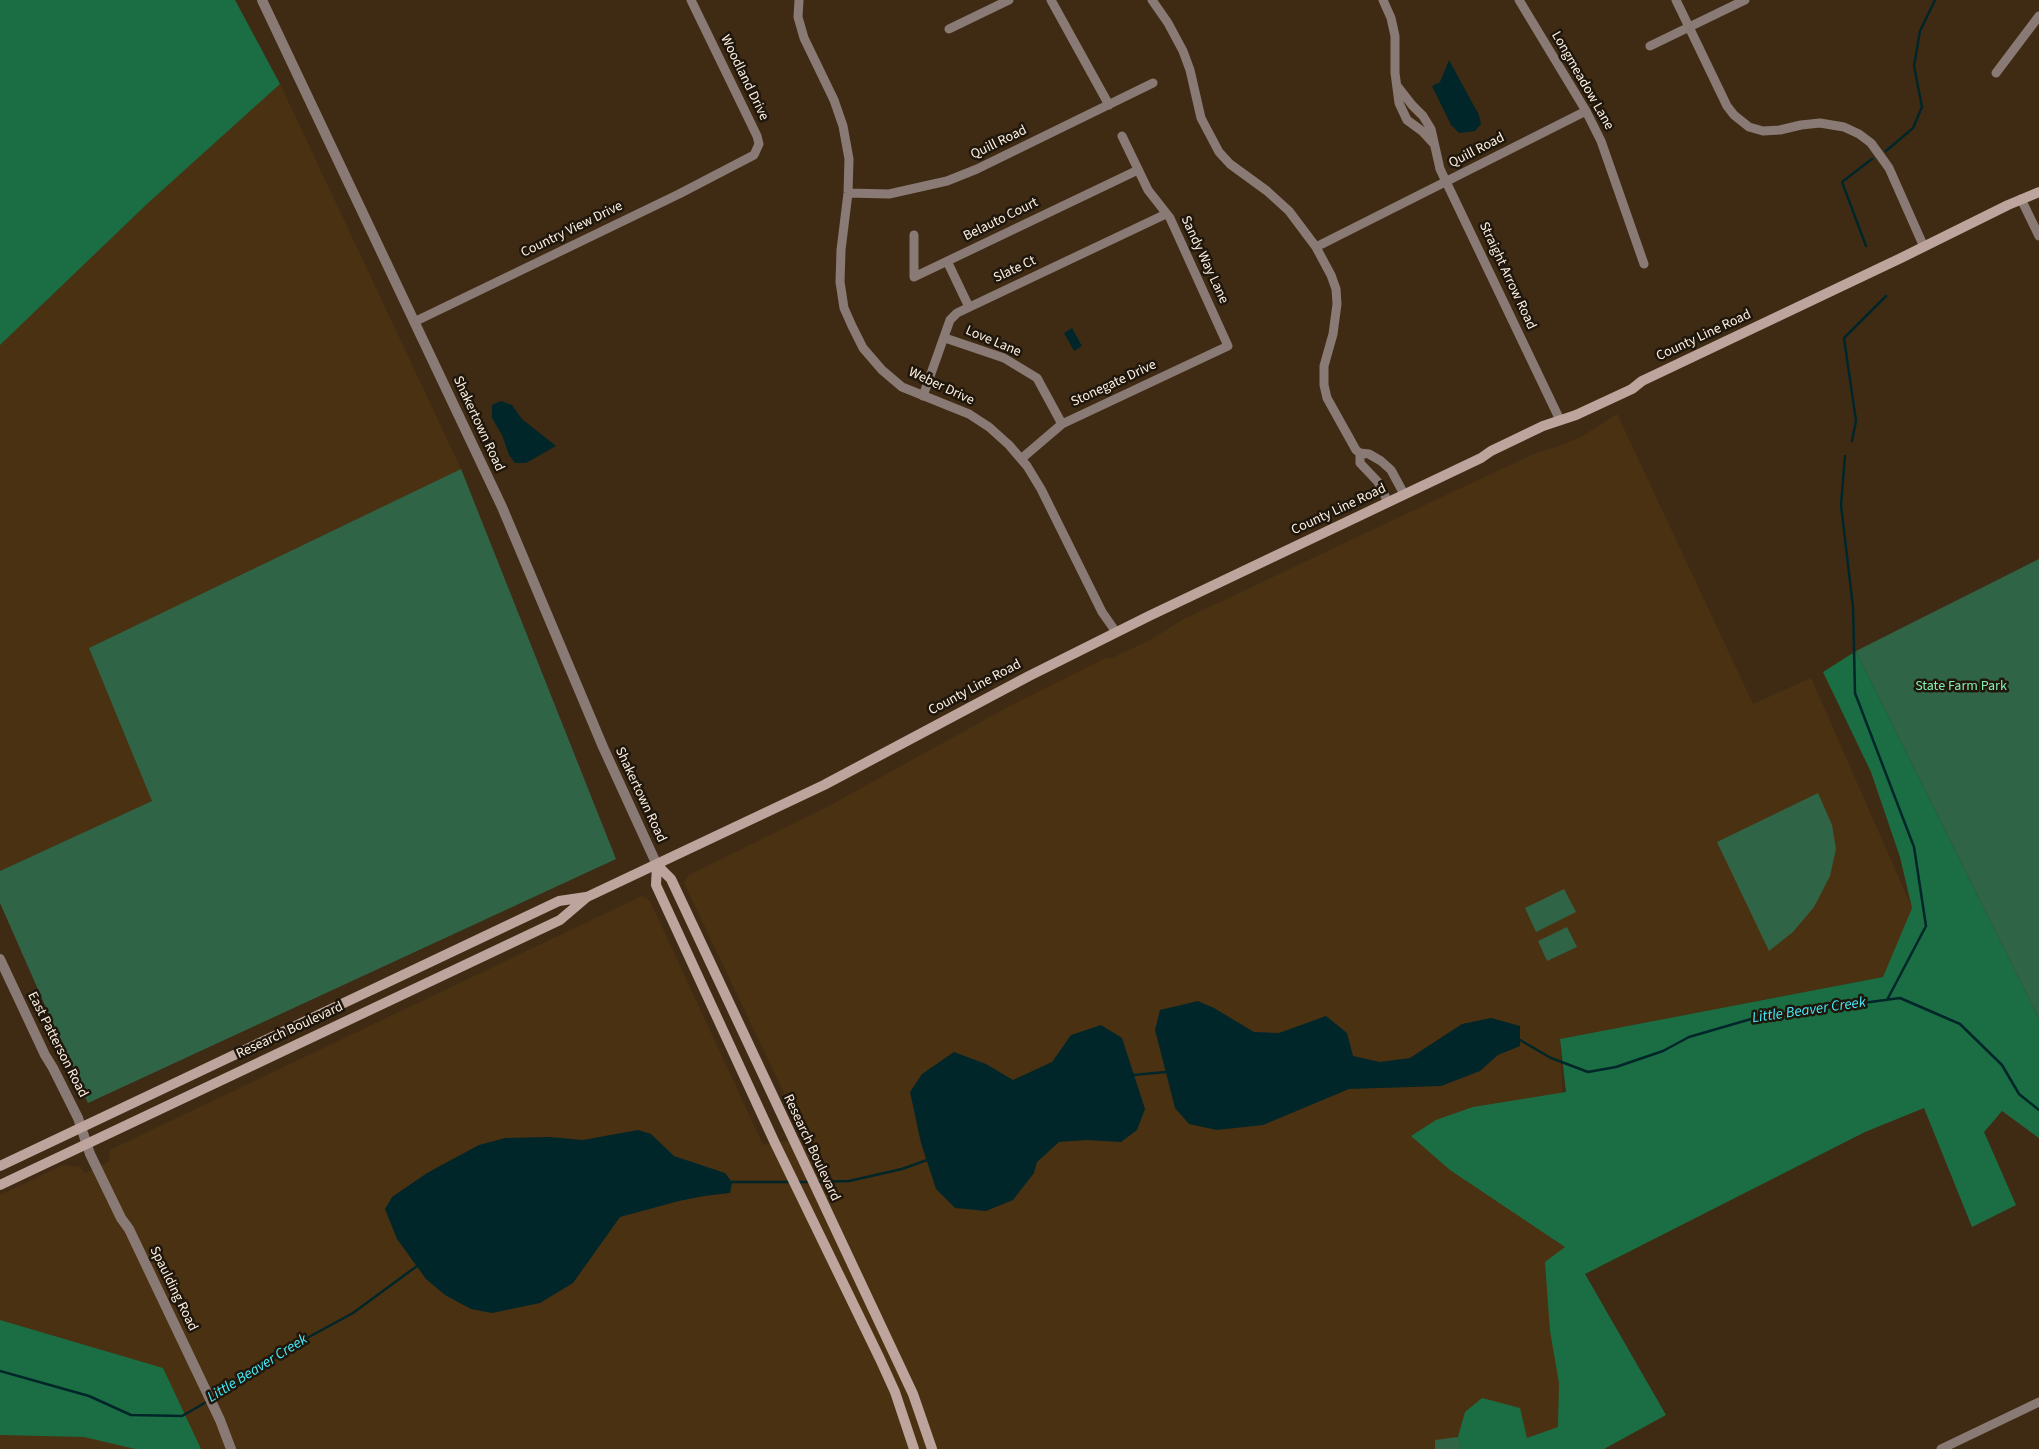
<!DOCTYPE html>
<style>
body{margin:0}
canvas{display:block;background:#3f2b13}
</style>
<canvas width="2039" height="1449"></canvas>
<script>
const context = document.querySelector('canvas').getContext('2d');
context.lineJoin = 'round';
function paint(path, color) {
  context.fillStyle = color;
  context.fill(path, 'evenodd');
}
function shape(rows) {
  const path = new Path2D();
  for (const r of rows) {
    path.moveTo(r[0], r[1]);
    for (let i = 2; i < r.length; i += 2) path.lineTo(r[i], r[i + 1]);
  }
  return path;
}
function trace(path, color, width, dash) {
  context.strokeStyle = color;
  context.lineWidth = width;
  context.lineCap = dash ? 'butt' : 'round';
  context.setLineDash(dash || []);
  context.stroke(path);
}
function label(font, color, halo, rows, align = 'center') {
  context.font = font + ' "Source Sans 3",sans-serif';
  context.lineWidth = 5;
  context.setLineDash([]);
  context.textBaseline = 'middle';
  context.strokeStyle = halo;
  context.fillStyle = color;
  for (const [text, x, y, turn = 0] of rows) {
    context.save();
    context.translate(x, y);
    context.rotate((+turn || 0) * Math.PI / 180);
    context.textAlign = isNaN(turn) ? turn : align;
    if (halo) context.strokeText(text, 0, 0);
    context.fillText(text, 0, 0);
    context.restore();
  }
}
const built = shape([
 [280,84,461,469,89,648,152,801,0,871,0,345,147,204],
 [1617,414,1753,704,1811,678,1912,908,1883,977,1560,1039,1578,1449,0,1449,0,1195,63,1165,80,1167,85,1173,109,1162,110,1150,642,896,650,901,763,1145,805,1137,684,883,689,875,829,806,1008,707,1106,658,1112,658,1152,639,1182,620,1423,506,1536,453,1557,447,1583,436]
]);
const green = shape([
 [461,469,616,859,88,1103,0,903,0,871,152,801,89,648],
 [2039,559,2039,1019,1856,651],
 [1818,793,1832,825,1836,849,1830,876,1814,907,1793,932,1769,951,1717,842],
 [1564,889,1576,912,1536,932,1525,908],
 [1567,927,1577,947,1547,961,1538,941],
 [1458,1437,1461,1449,1435,1449,1435,1440]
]);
const forest = shape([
 [0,0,235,0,280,84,147,204,0,345],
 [1856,651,2039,1019,2039,1138,2002,1111,1984,1132,2016,1205,1972,1227,1924,1108,1865,1132,1585,1274,1666,1415,1604,1449,1461,1449,1458,1437,1465,1412,1482,1398,1520,1408,1527,1438,1558,1427,1559,1383,1550,1331,1545,1262,1565,1247,1450,1170,1411,1136,1436,1120,1473,1107,1566,1092,1560,1039,1883,977,1912,908,1900,857,1871,772,1823,672],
 [0,1320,163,1368,201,1449,135,1449,84,1437,0,1435]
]);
const water = shape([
 [1449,60,1479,115,1481,124,1475,131,1459,133,1451,125,1432,86,1440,82],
 [1072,328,1082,346,1074,351,1064,333],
 [501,401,512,405,522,419,556,446,526,463,515,463,509,455,502,435,492,418,492,405],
 [1198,1001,1214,1008,1254,1032,1279,1033,1326,1016,1347,1033,1353,1056,1380,1062,1410,1058,1462,1024,1491,1018,1520,1026,1520,1046,1498,1055,1480,1071,1441,1086,1349,1089,1263,1125,1217,1130,1189,1124,1175,1108,1155,1030,1160,1010],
 [1101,1025,1122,1038,1145,1109,1137,1130,1121,1142,1086,1140,1059,1142,1037,1162,1034,1173,1013,1200,986,1211,955,1208,936,1189,921,1143,910,1092,922,1074,954,1052,986,1064,1013,1080,1052,1062,1071,1035],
 [638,1130,651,1134,674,1156,725,1173,732,1182,730,1193,704,1196,679,1201,620,1217,573,1283,540,1303,492,1313,471,1309,445,1295,426,1279,397,1239,385,1209,392,1197,427,1173,479,1145,505,1138,550,1137,583,1140]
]);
const stream = shape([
 [1886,151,1913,128,1922,107,1914,66,1920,31,1935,0],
 [1866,246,1842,182,1872,159],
 [1852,441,1856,421,1844,338,1886,296],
 [1845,456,1841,505,1853,607,1855,693,1914,847,1926,926,1887,1000],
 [1520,1040,1551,1058,1588,1072,1616,1067,1663,1051,1689,1037,1758,1017,1900,998,1960,1024,2002,1065,2019,1094,2039,1110],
 [1133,1075,1166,1072],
 [732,1182,791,1182],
 [796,1182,811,1182],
 [816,1182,849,1181,902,1169,927,1160],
 [0,1371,89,1396,131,1415,182,1416,208,1401],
 [213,1399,240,1384,285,1350,353,1313,417,1266]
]);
const minor = shape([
 [799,0,798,17,804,38,834,100,843,126,849,159,848,193,841,250,840,282,844,308,852,326,863,348,882,370,902,387,969,414,989,427,1009,445,1027,466,1041,489,1102,612,1116,632],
 [1051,0,1109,105],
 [1152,0,1168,23,1183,51,1190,70,1201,118,1219,152,1230,164,1267,191,1289,211,1316,247,1331,275,1336,289,1337,304,1333,334,1324,366,1324,385,1327,398,1356,450,1360,453,1369,454,1381,461,1391,470,1404,494],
 [1383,0,1391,18,1395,36,1395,73,1399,103,1407,120,1422,131,1433,143],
 [1519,0,1586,111,1601,141,1644,264],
 [1676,0,1727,106,1734,115,1749,127,1763,131,1780,130,1801,125,1820,123,1844,127,1859,134,1871,143,1889,168,1924,247],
 [949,29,1009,0],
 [1650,46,1745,0],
 [1996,73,2039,16],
 [1398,87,1412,105,1423,116,1431,129,1440,169,1560,420],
 [848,193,889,194,947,181,977,169,1153,83],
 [2021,199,2039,236],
 [914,235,914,277,1138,170],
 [1316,247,1586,111],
 [947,261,969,307],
 [414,322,679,194,754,155,759,144,757,136,691,0],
 [945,338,1004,358,1037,378,1062,424],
 [923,396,950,320,957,313,1166,214],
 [1360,453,1360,463,1378,482,1388,502],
 [1021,459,1062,424,1228,346,1170,218,1148,190,1122,136],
 [1941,1449,2039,1402]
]);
const tertiary = shape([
 [262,0,502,507,603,747,657,865],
 [0,959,45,1055,53,1068,78,1118,90,1154,121,1218,129,1229,220,1420,231,1449]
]);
const secondary = shape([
 [657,865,671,879,913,1394,932,1449],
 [657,865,656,885,774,1141,880,1359,895,1392,914,1449],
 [0,1166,559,901,586,897],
 [0,1185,560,920,587,897,824,785,1029,676,1149,616,1481,458,1491,451,1543,426,1576,415,1632,389,1642,381,1901,258,2008,205,2039,192]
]);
const streetNames = [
 ["Woodland Drive",744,78,64],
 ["Longmeadow Lane",1582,81,60],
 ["Quill Road",999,143,-26],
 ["Quill Road",1477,151,-27],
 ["Belauto Court",1001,220,-26],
 ["Country View Drive",572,230,-26],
 ["Sandy Way Lane",1204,260,65],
 ["Slate Ct",1015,270,-25],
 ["Straight Arrow Road",1507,276,65],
 ["County Line Road",1704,336,-25],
 ["Love Lane",993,342,23],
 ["Stonegate Drive",1114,384,-25],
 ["Weber Drive",941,387,25],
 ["Shakertown Road",478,424,65],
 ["County Line Road",1339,510,-25],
 ["County Line Road",975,688,-28],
 ["Shakertown Road",640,795,65],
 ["Research Boulevard",290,1031,-25],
 ["East Patterson Road",57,1045,63],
 ["Research Boulevard",811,1148,65],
 ["Spaulding Road",173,1289,64]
];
const parkNames = [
 ["State Farm Park",1961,687]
];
const waterNames = [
 ["Little Beaver Creek",1809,1011,-8],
 ["Little Beaver Creek",258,1369,-32]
];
paint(built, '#4a3112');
paint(green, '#306446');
paint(forest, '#1b6e43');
paint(water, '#002629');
trace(stream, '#002629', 2.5);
trace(minor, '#8a7a75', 9);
trace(tertiary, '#8a7a75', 10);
trace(secondary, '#bda49c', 10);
label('14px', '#fdf0e2', '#1f160c', streetNames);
label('14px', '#83edae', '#1f160c', parkNames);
label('italic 15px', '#43ebf9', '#1f160c', waterNames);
</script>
